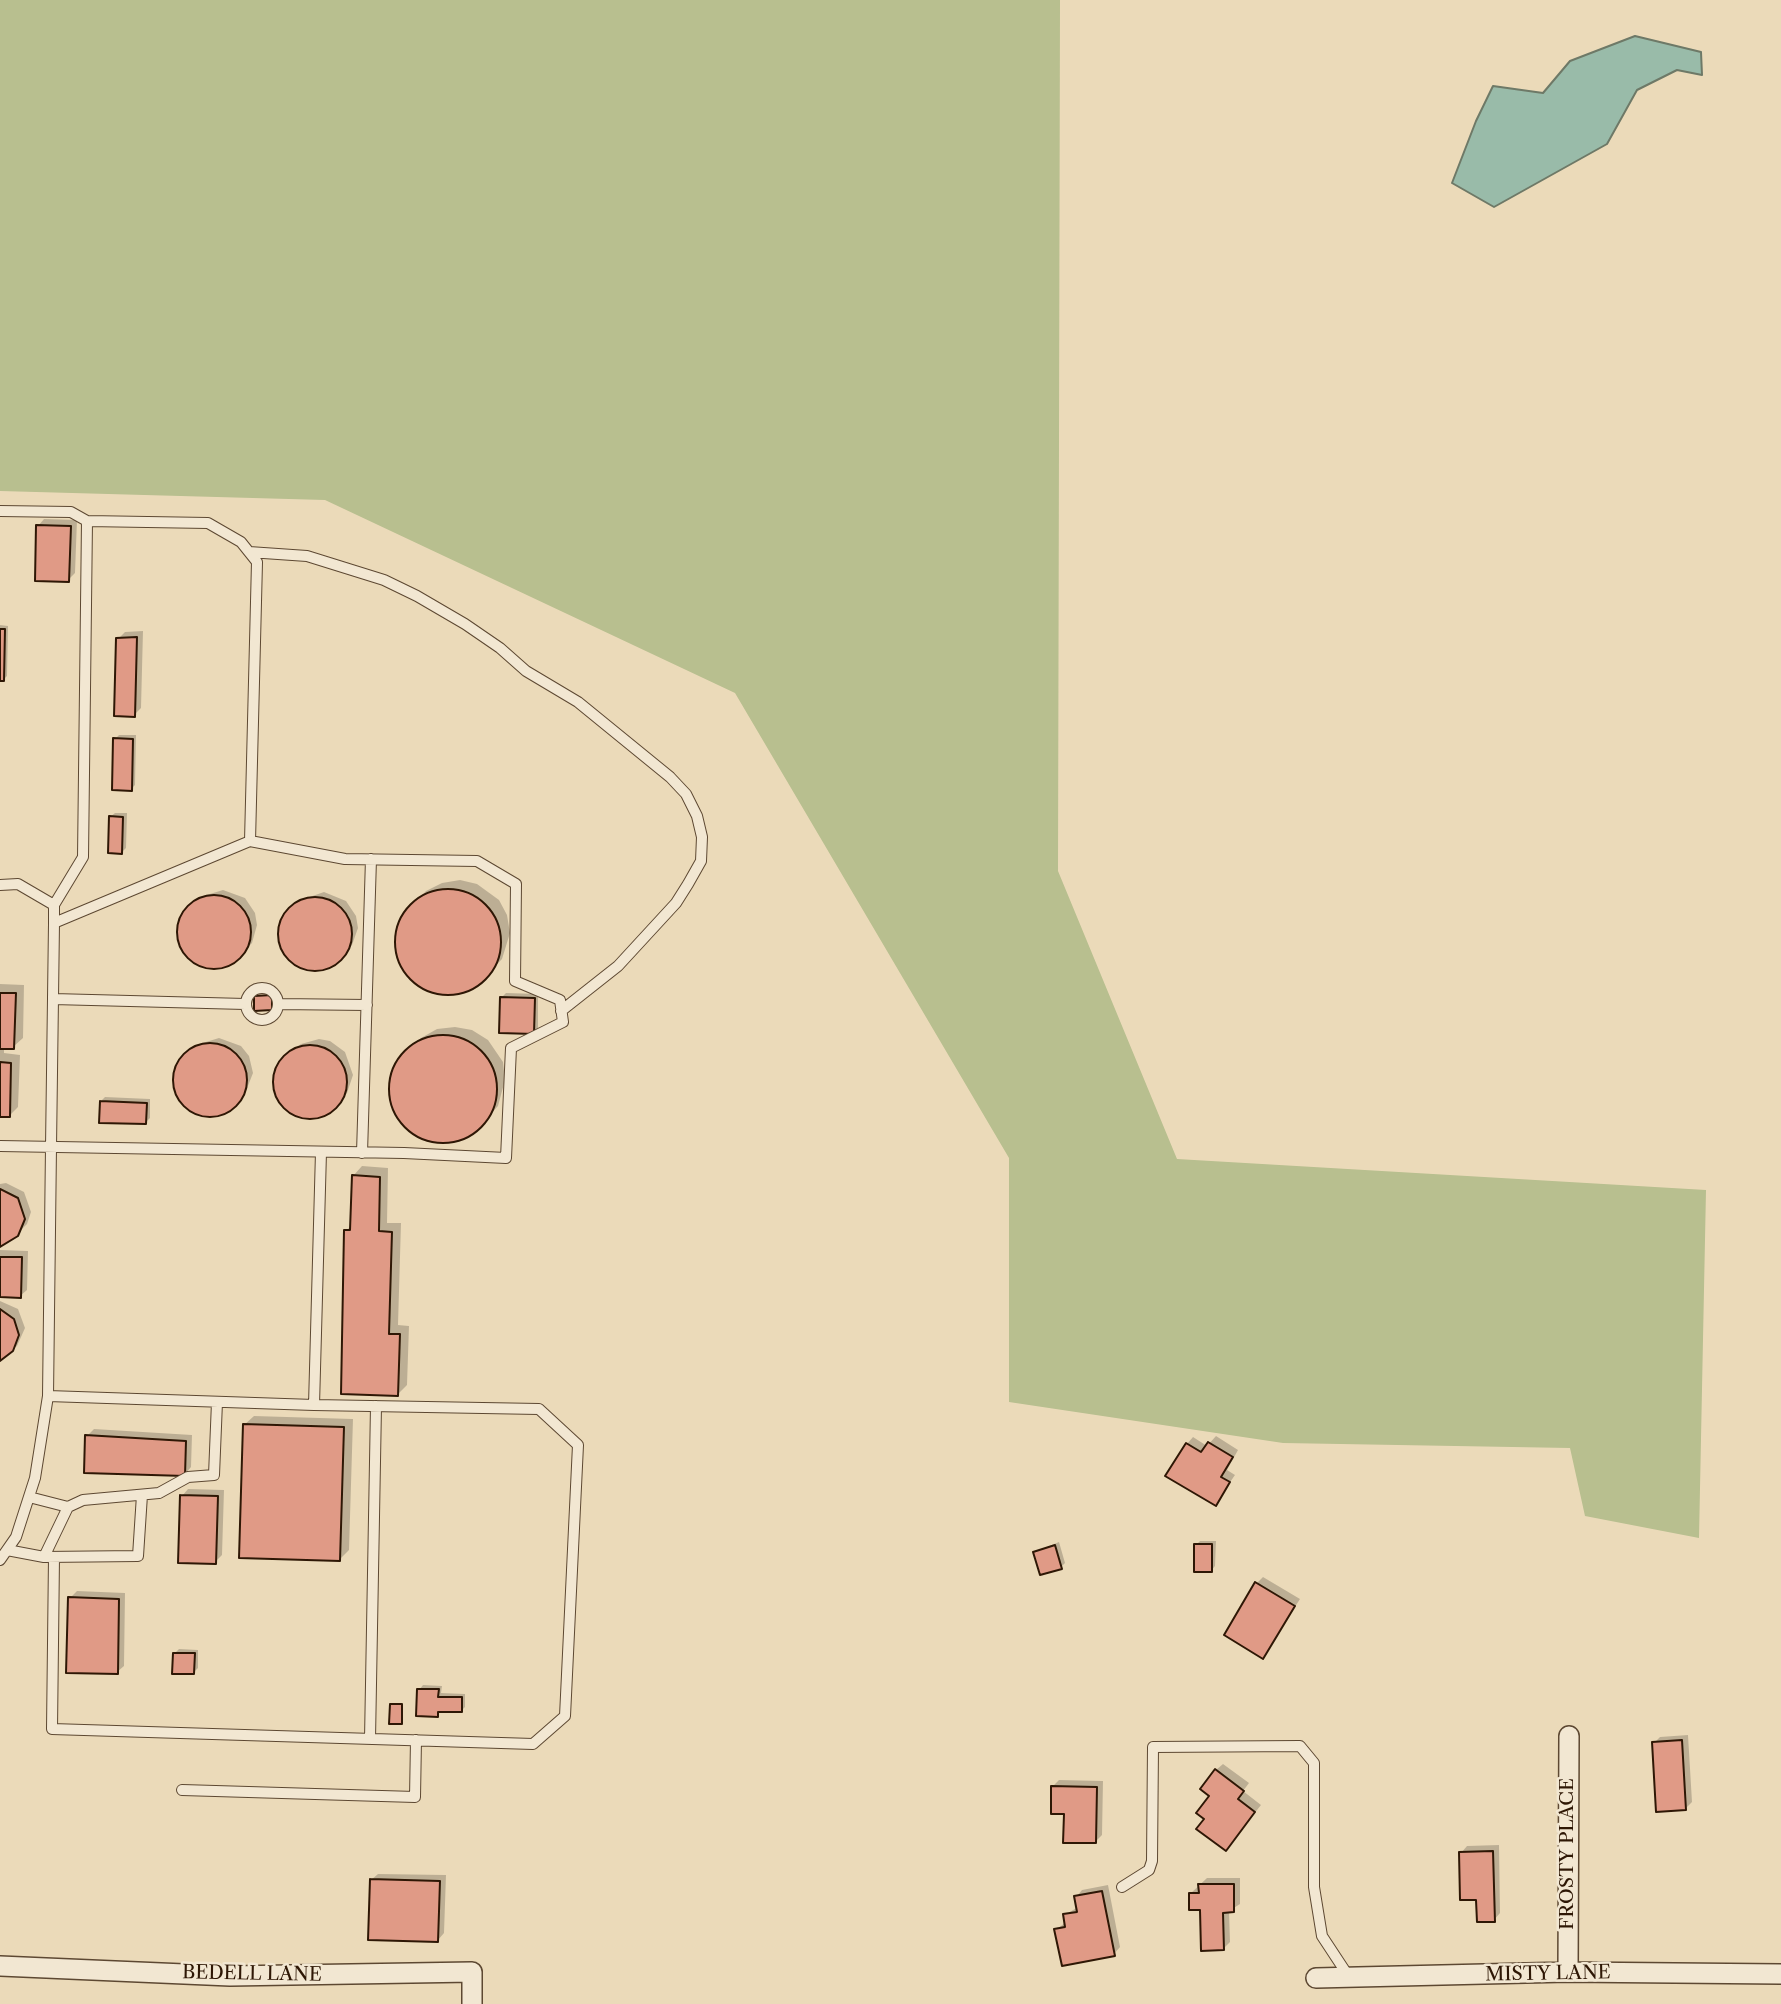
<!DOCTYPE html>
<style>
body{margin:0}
canvas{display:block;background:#ebdab9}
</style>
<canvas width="1781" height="2004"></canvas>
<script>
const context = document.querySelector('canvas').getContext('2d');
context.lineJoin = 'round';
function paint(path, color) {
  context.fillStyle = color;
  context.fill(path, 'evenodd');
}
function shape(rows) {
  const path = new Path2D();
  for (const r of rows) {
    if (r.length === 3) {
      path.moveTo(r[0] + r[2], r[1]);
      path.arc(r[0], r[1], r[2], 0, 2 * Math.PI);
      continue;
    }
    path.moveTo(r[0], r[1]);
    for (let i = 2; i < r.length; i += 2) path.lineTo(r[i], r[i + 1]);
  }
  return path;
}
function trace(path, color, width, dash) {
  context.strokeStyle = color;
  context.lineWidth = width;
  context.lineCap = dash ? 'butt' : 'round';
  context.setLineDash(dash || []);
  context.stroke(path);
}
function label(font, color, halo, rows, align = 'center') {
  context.font = font + ' "Libre Caslon Text",serif';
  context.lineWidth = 5;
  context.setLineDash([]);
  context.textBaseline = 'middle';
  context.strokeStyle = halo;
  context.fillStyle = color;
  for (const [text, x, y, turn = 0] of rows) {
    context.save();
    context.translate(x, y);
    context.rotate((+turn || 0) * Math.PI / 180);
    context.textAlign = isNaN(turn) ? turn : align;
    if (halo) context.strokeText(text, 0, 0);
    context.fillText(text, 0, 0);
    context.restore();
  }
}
const green = shape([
 [0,0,1060,0,1058,871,1177,1159,1706,1190,1699,1538,1585,1516,1570,1448,1283,1443,1009,1402,1009,1158,735,693,325,500,0,491]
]);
const water = shape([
 [1635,36,1701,52,1702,75,1677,70,1637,90,1607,144,1494,207,1452,183,1476,121,1493,86,1543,93,1570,61,1635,36]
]);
const shadow = shape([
 [44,519,77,520,75,573,68,580,38,526],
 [0,625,8,626,7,676,3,680,0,680],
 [143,631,141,708,134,715,118,639,125,632],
 [119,735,136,735,135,785,131,789,115,739],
 [115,813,127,813,126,848,122,852,110,817],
 [460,880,477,884,499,900,507,915,510,933,502,959,480,982,464,991,447,993,429,990,408,974,399,958,397,941,404,915,426,891,442,883],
 [223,890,245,898,255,913,257,925,252,943,236,960,213,967,196,962,187,954,179,931,182,919,200,897],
 [324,892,346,901,356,916,358,928,352,945,337,962,314,969,292,961,282,945,280,934,285,916,301,900],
 [0,984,24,985,23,1038,13,1047,4,1047,4,1053,20,1055,18,1107,9,1116,0,1115],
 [506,993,538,994,538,1028,533,1032,502,997],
 [455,1027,472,1030,488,1040,503,1062,505,1080,498,1106,476,1130,460,1139,442,1141,424,1138,402,1122,394,1106,391,1088,399,1062,421,1038,437,1029],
 [219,1038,241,1046,249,1056,253,1073,244,1096,237,1103,227,1111,210,1115,192,1110,183,1102,175,1079,178,1067,196,1045],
 [319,1039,330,1041,345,1052,353,1075,347,1093,332,1109,309,1117,291,1112,283,1104,275,1081,284,1058,291,1051,301,1044],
 [105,1097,150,1099,150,1118,146,1122,101,1101],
 [362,1166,388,1168,387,1223,401,1223,398,1325,409,1326,407,1385,398,1394,346,1231,352,1225,353,1176],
 [6,1183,24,1192,31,1212,27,1224,11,1240,0,1243,0,1184],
 [0,1250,28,1251,27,1290,20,1296,0,1296],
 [0,1301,18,1309,25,1328,17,1346,0,1357],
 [254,1416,353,1419,349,1550,340,1559,244,1425],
 [94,1429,192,1435,191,1467,185,1474,87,1436],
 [1216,1436,1238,1450,1227,1470,1235,1475,1215,1504,1187,1444,1193,1437,1207,1446],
 [188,1489,224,1490,222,1555,215,1562,182,1496],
 [1200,1541,1216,1541,1215,1566,1211,1571,1196,1545],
 [1059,1542,1065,1563,1061,1567,1035,1552],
 [1263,1577,1300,1599,1263,1657,1257,1583],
 [77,1591,125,1593,124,1666,117,1672,70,1598],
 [179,1649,198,1650,198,1668,194,1672,175,1653],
 [423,1685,442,1686,441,1693,465,1694,465,1707,461,1711,442,1710,437,1715,419,1690],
 [1688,1735,1692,1802,1686,1808,1654,1743,1660,1737],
 [1223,1764,1249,1783,1243,1791,1261,1805,1226,1849,1211,1796,1216,1770],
 [1059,1780,1103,1781,1102,1835,1095,1842,1066,1812,1053,1786],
 [1499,1845,1500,1913,1494,1920,1478,1898,1461,1853,1467,1846],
 [378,1874,446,1875,444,1933,438,1940,371,1880],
 [1207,1878,1240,1878,1240,1904,1229,1911,1230,1942,1223,1949,1202,1908,1190,1894],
 [1108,1885,1120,1947,1114,1954,1056,1930,1066,1922,1065,1915,1078,1907,1076,1897,1082,1890]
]);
const building = shape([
 [36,525,71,526,69,582,35,581,36,525],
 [0,629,5,629,4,681,0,681,0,629],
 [137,637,135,717,114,716,116,638,137,637],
 [113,738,133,739,132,791,112,790,113,738],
 [109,816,123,817,122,854,108,853,109,816],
 [448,942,53],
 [214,932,37],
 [315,934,37],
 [0,993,16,993,14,1049,0,1049,0,993],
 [272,995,272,1010,254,1011,254,996,272,995],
 [500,997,535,998,534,1034,499,1033,500,997],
 [443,1089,54],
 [210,1080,37],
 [310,1082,37],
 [0,1062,11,1063,10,1117,0,1117,0,1062],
 [100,1101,147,1103,146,1124,99,1123,100,1101],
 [352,1175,380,1177,379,1231,392,1232,389,1334,400,1334,398,1396,341,1394,344,1230,350,1230,352,1175],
 [0,1189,18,1198,25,1219,18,1236,0,1247,0,1189],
 [0,1257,22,1257,21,1298,0,1297,0,1257],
 [0,1309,14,1319,19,1335,13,1351,0,1361,0,1309],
 [243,1424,344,1427,340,1561,239,1558,243,1424],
 [85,1435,186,1441,185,1476,84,1473,85,1435],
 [1208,1442,1233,1457,1221,1477,1230,1482,1216,1506,1165,1476,1186,1443,1201,1452,1208,1442],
 [180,1495,218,1496,216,1564,178,1563,180,1495],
 [1194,1544,1212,1544,1212,1572,1194,1572,1194,1544],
 [1055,1545,1062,1569,1040,1575,1033,1552,1055,1545],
 [1255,1582,1295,1606,1263,1659,1224,1635,1255,1582],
 [68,1597,119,1599,118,1674,66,1673,68,1597],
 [173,1653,195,1653,194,1674,172,1674,173,1653],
 [417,1689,439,1689,438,1697,462,1697,462,1712,438,1712,438,1717,416,1716,417,1689],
 [390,1704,402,1704,402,1724,389,1724,390,1704],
 [1682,1740,1686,1810,1656,1812,1652,1742,1682,1740],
 [1215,1769,1244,1791,1238,1799,1255,1812,1226,1851,1196,1829,1204,1819,1196,1813,1209,1796,1200,1789,1215,1769],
 [1051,1786,1097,1787,1096,1843,1063,1843,1064,1814,1051,1814,1051,1786],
 [1493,1851,1495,1922,1477,1922,1476,1900,1460,1900,1459,1852,1493,1851],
 [370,1879,440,1881,438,1942,368,1940,370,1879],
 [1198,1884,1234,1884,1234,1912,1223,1913,1224,1950,1201,1951,1200,1910,1189,1910,1189,1893,1199,1893,1198,1884],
 [1102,1891,1115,1956,1062,1966,1054,1929,1065,1927,1063,1914,1077,1912,1074,1896,1102,1891]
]);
const service = shape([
 [0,511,71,512,87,521],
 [249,552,307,556,384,580,417,596,465,624,500,648,526,671,578,702,670,777,686,794,697,816,702,837,701,861,688,884,676,903,618,966,561,1011],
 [0,885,18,884,54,905],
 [262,1004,16],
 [53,999,245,1004],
 [278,1004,367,1005],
 [0,1146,404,1153,506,1158,511,1048,563,1022,560,1000,515,981,516,884,477,861,345,859,250,841],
 [362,1153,371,859],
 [48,1396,314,1405,321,1152],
 [29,1497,68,1507,83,1500,159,1493,188,1477,214,1475,217,1402],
 [7,1550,44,1557,68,1507],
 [44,1557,138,1556,142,1495],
 [54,1557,52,1729,533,1744,565,1716,578,1445,539,1409,314,1405],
 [0,1560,16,1537,35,1478,48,1396,51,1147,54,923,54,905,83,857,87,521,208,523,241,542,257,562,250,841,54,923],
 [370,1739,376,1406],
 [182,1790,415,1797,416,1740],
 [1122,1887,1149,1870,1152,1861,1153,1747,1300,1746,1314,1763,1314,1887,1322,1936,1349,1977]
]);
const minor = shape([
 [0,1966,230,1976,472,1972,472,2004],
 [1568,1972,1569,1736],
 [1316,1978,1568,1972,1781,1974]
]);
const streetNames = [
 ["FROSTY PLACE",1568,1854,-90],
 ["BEDELL LANE",252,1974,1],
 ["MISTY LANE",1548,1974,-1]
];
paint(green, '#b8bf8f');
paint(water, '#99bba9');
trace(water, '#6e7967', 2);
paint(shadow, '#0003');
paint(building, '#e09a86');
trace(building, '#2e1705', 2);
trace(service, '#5d4832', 12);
trace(minor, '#5d4832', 22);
trace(service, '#f2e7d2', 10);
trace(minor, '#f2e7d2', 19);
label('19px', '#2e1705', '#f2e7d2', streetNames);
</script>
